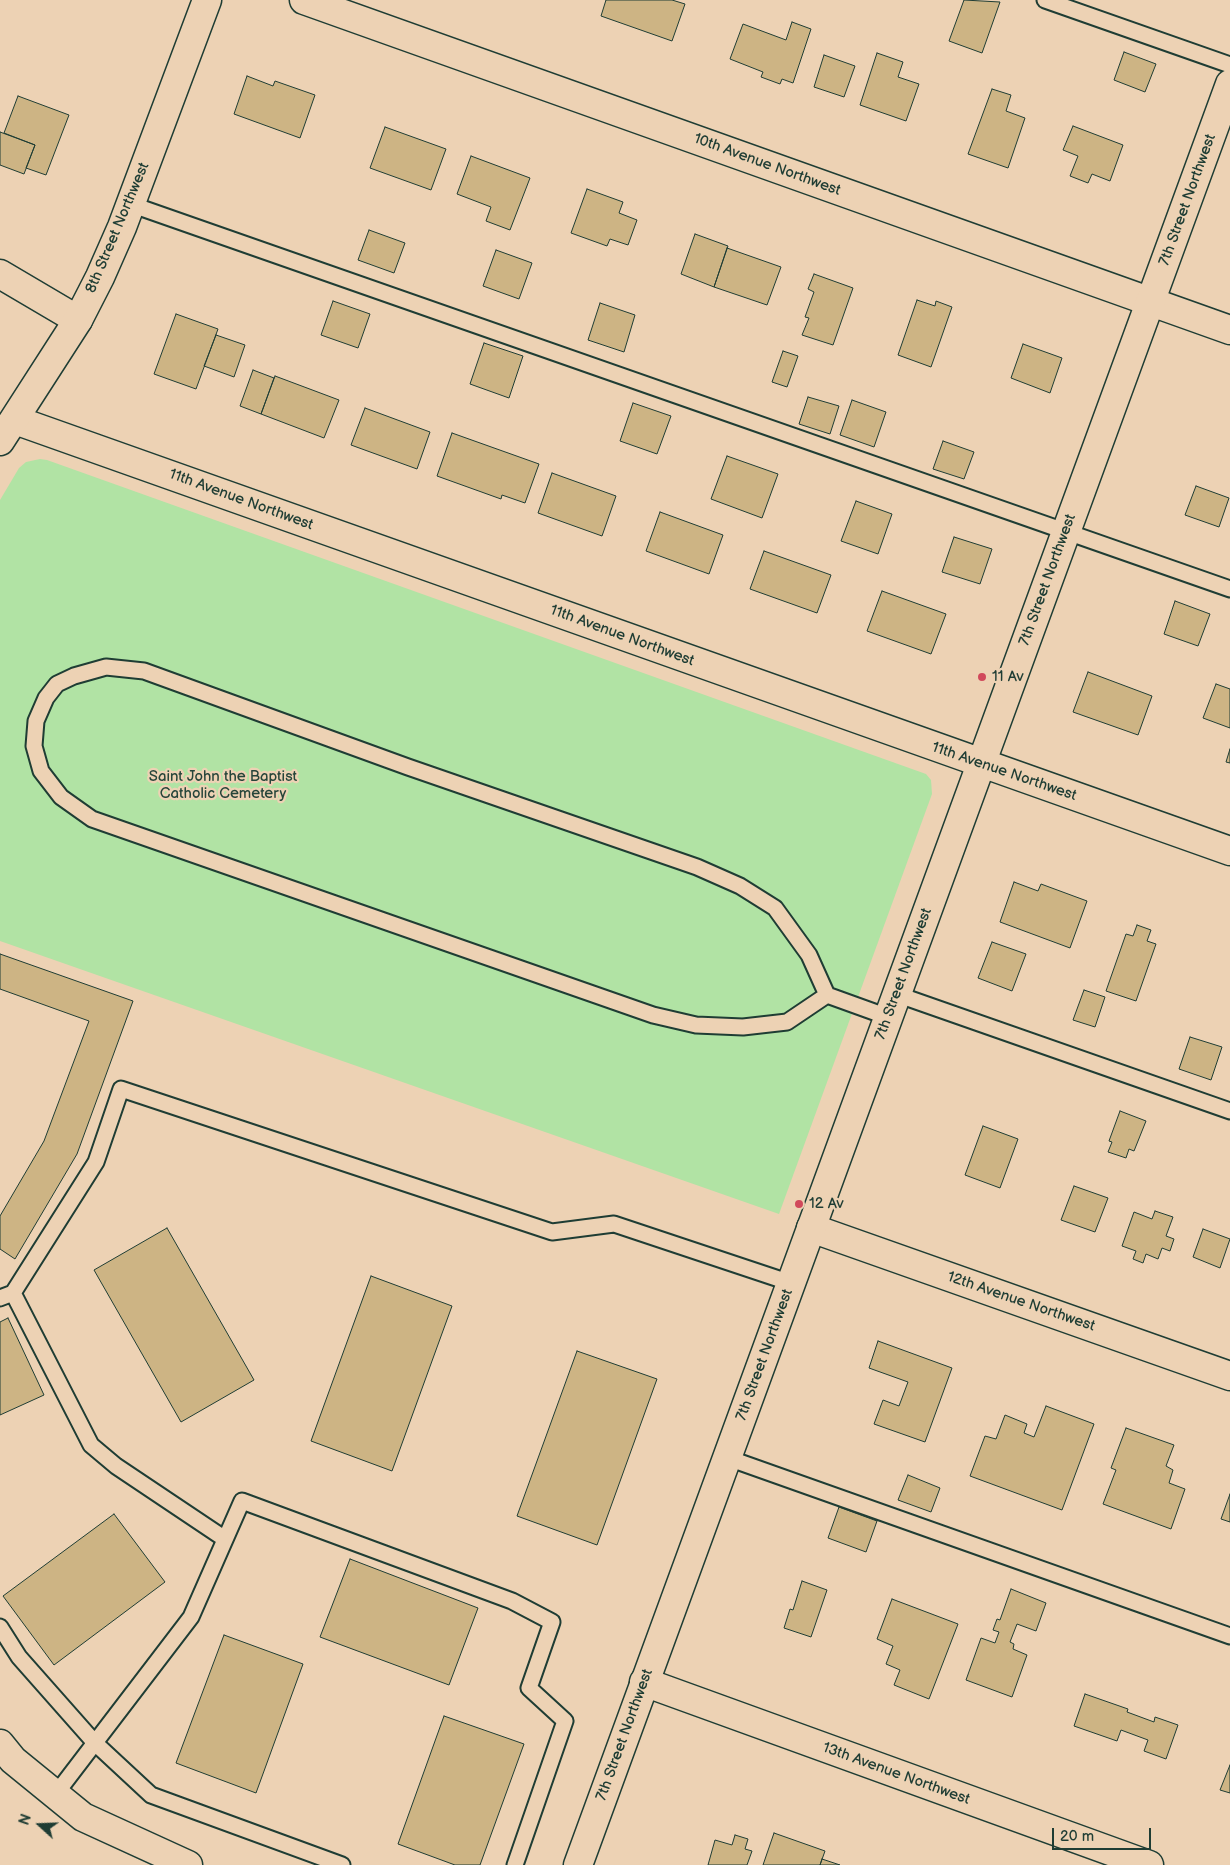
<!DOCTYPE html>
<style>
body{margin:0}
#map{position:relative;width:1230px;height:1865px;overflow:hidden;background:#edd2b4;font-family:"Balsamiq Sans",sans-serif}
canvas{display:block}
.north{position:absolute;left:15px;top:1800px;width:50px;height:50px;-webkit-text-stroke:4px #edd2b4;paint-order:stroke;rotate:290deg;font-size:14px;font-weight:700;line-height:20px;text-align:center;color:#1f3d34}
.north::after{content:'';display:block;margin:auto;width:18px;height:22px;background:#1f3d34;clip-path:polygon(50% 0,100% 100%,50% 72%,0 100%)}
.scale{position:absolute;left:1052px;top:1828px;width:99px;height:22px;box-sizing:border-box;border:2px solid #1f3d34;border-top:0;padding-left:6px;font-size:15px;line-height:18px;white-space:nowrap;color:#1f3d34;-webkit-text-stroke:4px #edd2b4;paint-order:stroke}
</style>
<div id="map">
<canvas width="1230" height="1865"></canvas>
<div class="north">N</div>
<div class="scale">20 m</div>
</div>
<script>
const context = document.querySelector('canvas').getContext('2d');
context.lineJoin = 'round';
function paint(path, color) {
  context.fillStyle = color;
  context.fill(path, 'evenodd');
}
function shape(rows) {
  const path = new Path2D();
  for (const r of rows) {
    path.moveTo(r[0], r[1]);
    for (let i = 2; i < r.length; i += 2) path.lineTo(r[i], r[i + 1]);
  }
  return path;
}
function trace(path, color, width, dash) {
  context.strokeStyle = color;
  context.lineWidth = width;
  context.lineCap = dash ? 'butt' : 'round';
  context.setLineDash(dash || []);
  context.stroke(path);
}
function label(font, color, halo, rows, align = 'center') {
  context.font = font + ' "Balsamiq Sans",sans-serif';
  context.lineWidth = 4.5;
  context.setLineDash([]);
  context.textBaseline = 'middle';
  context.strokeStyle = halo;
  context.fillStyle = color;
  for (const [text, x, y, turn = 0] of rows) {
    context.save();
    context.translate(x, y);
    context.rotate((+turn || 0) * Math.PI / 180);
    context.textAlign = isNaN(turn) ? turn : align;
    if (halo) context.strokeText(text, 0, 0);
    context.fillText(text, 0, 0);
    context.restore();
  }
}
const green = shape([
 [40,459,47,460,926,774,931,780,932,794,779,1214,0,941,0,500,19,468,26,462]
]);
const building = shape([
 [606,0,672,0,685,4,672,41,601,16,606,0],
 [964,0,1000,2,982,53,949,41,964,0],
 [792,22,811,29,793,83,782,79,780,84,761,77,763,72,730,59,743,24,786,40,792,22],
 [1124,52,1156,64,1145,92,1114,80,1124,52],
 [877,53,903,62,898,77,919,84,906,121,860,105,877,53],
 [824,55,855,66,844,97,814,87,824,55],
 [247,76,273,86,275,81,315,95,300,138,234,114,247,76],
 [992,89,1011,95,1006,111,1025,118,1008,168,968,154,992,89],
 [18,96,69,115,46,175,26,168,35,145,4,133,18,96],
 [1073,126,1123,145,1110,181,1092,174,1088,183,1070,176,1078,156,1063,150,1073,126],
 [385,127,446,149,431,190,370,168,385,127],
 [0,132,35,145,24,174,0,165,0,132],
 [471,156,530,178,510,230,486,221,491,207,457,194,471,156],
 [587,189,623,202,619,213,637,220,628,245,610,239,607,246,571,233,587,189],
 [369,230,405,243,394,273,358,260,369,230],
 [695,234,728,246,714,287,681,274,695,234],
 [727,248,781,267,767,305,714,287,727,248],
 [496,250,532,263,519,299,483,286,496,250],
 [814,274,853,288,833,345,802,335,809,318,805,317,814,292,808,289,814,274],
 [917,300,935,306,936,301,952,307,931,367,898,355,917,300],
 [333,301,370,314,358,348,321,335,333,301],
 [600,303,635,315,624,352,588,340,600,303],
 [176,314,218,329,196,389,154,374,176,314],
 [216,335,245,345,234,377,204,366,216,335],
 [484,343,523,356,509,398,470,384,484,343],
 [1023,344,1062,358,1050,393,1011,378,1023,344],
 [783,351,798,356,787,387,772,382,783,351],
 [253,370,274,378,261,414,240,406,253,370],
 [275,376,339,400,324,438,261,414,275,376],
 [808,397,839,406,830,434,799,424,808,397],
 [852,400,886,412,874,447,840,435,852,400],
 [633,403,671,416,657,454,620,441,633,403],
 [365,408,430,432,417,469,351,445,365,408],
 [452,433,539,464,525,503,502,495,501,499,437,476,452,433],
 [943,441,974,452,964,479,933,469,943,441],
 [727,456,778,474,762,518,711,499,727,456],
 [552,473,616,496,602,536,538,513,552,473],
 [1196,486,1229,498,1219,527,1185,515,1196,486],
 [856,501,892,514,878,554,841,541,856,501],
 [660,512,723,535,709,574,646,551,660,512],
 [954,537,992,549,980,584,942,572,954,537],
 [764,551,831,575,817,613,750,589,764,551],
 [882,591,946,614,931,654,867,631,882,591],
 [1175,601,1210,614,1198,646,1164,634,1175,601],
 [1088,672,1152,696,1138,735,1073,712,1088,672],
 [1216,684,1230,689,1230,728,1203,718,1216,684],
 [1230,749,1230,763,1226,762,1230,749],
 [1014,882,1038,891,1041,884,1087,901,1070,948,1000,922,1014,882],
 [1137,925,1151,930,1147,941,1156,944,1136,1001,1106,991,1126,934,1133,936,1137,925],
 [992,942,1026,954,1012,991,978,978,992,942],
 [0,954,133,1001,77,1154,15,1259,0,1249,0,1216,44,1141,89,1021,0,989,0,954],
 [1084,990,1105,997,1095,1027,1073,1020,1084,990],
 [1190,1037,1222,1047,1211,1080,1179,1069,1190,1037],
 [1120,1111,1146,1121,1134,1151,1129,1149,1126,1158,1108,1152,1112,1142,1109,1141,1120,1111],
 [983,1126,1018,1139,1000,1188,965,1175,983,1126],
 [1074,1186,1108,1198,1095,1232,1061,1220,1074,1186],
 [1155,1211,1173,1217,1166,1236,1174,1239,1170,1251,1162,1248,1158,1259,1146,1254,1143,1263,1133,1259,1136,1251,1122,1246,1134,1212,1152,1219,1155,1211],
 [167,1228,254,1380,181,1422,94,1270,167,1228],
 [1203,1229,1230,1239,1220,1268,1193,1257,1203,1229],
 [371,1276,452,1306,392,1471,311,1441,371,1276],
 [8,1318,44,1395,0,1415,0,1322,8,1318],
 [878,1341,952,1368,925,1442,874,1424,883,1400,899,1406,908,1382,869,1368,878,1341],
 [577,1351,657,1379,597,1545,517,1516,577,1351],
 [1046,1406,1094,1424,1062,1510,970,1476,985,1436,996,1439,1005,1415,1027,1424,1024,1433,1034,1437,1046,1406],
 [1126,1428,1174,1445,1166,1466,1173,1470,1169,1483,1185,1489,1171,1529,1103,1504,1116,1470,1111,1468,1126,1428],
 [908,1475,940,1488,931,1512,898,1500,908,1475],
 [1230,1494,1230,1522,1221,1519,1230,1494],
 [839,1507,877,1521,866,1552,828,1538,839,1507],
 [114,1514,165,1582,54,1665,3,1596,114,1514],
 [350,1559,478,1608,449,1685,320,1637,350,1559],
 [802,1581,827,1590,811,1637,784,1628,790,1609,793,1610,802,1581],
 [1011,1589,1046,1603,1036,1631,1017,1624,1010,1642,1014,1644,1013,1649,1027,1655,1012,1697,966,1680,981,1638,995,1643,999,1632,993,1630,997,1619,1000,1620,1011,1589],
 [892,1599,958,1624,929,1699,894,1685,900,1670,886,1664,893,1646,877,1639,892,1599],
 [224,1635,303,1664,256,1793,176,1763,224,1635],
 [1085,1694,1128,1709,1127,1712,1154,1722,1155,1717,1178,1725,1166,1759,1144,1751,1148,1740,1121,1730,1117,1741,1074,1726,1085,1694],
 [444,1716,524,1744,480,1865,455,1865,398,1844,444,1716],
 [1230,1765,1230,1793,1220,1790,1230,1765],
 [774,1833,825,1851,820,1865,763,1865,774,1833],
 [735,1835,748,1839,745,1849,752,1851,747,1865,708,1865,715,1840,732,1845,735,1835],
 [822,1859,840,1865,820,1865,822,1859]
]);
const service = shape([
 [1045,0,1230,65],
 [130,204,1230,589],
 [896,994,1230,1111],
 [827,995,787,1022,743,1027,696,1025,653,1015,92,819,61,797,41,771,34,746,36,721,46,698,57,684,74,676,106,667,144,671,408,767,697,867,740,886,775,908,809,955,827,995,888,1017],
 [13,1293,91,1445,116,1466,225,1539],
 [0,1298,13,1293,96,1162,121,1089,552,1232,614,1224,791,1283],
 [728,1458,1230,1636],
 [0,1627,19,1657,95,1743,151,1795,342,1865],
 [55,1795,191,1617,242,1501,512,1601,552,1622,529,1688,565,1721,515,1865]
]);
const minor = shape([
 [304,0,1230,330],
 [0,274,78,320],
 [15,420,1230,851],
 [811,1228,1230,1376],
 [644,1682,1149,1865]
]);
const tertiary = shape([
 [0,441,78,320,100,277,122,227,207,0],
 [0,1744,13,1760,83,1817,188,1865],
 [578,1865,1230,84]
]);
const markers = [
 [982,677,5,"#d1495b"],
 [799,1204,5,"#d1495b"]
];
const streetNames = [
 ["10th Avenue Northwest",767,165,20],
 ["7th Street Northwest",1188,200,-70],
 ["8th Street Northwest",118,228,-67],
 ["11th Avenue Northwest",241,500,20],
 ["7th Street Northwest",1048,580,-70],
 ["11th Avenue Northwest",622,636,20],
 ["11th Avenue Northwest",1004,772,19],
 ["7th Street Northwest",904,974,-70],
 ["12th Avenue Northwest",1021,1302,19],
 ["7th Street Northwest",765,1355,-70],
 ["7th Street Northwest",625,1735,-70],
 ["13th Avenue Northwest",896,1774,20]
];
const poiNames = [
 ["11 Av",992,677],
 ["12 Av",809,1204]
];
const parkNames = [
 ["Saint John the Baptist",223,777],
 ["Catholic Cemetery",223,794]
];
paint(green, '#b1e3a4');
paint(building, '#cdb484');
trace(building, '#1f3d34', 1);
trace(service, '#1f3d34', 19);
trace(minor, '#1f3d34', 31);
trace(tertiary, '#1f3d34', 31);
trace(service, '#edd2b4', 15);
trace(minor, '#edd2b4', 28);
trace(tertiary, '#edd2b4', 28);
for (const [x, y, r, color] of markers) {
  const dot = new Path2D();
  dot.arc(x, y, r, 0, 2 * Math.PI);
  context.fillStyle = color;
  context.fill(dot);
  trace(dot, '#edd2b4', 2);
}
label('15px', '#1f3d34', '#edd2b4', streetNames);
label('15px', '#1f3d34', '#edd2b4', poiNames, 'left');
label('15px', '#26453a', '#edd2b4', parkNames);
</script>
